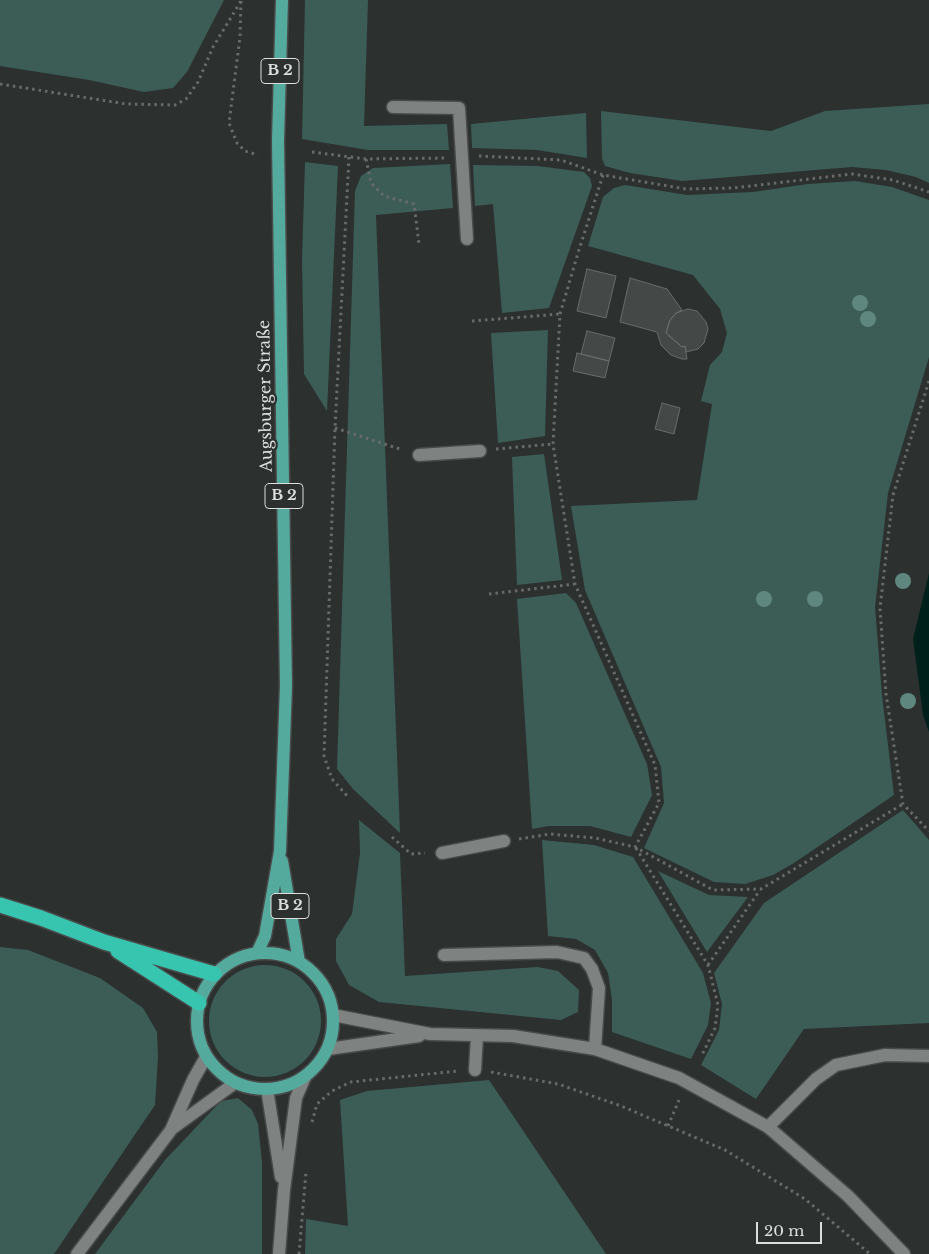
<!DOCTYPE html>
<meta charset="utf-8">
<style>
body{margin:0}
#map{position:relative;width:929px;height:1254px;overflow:hidden;background:#2c302f;font-family:"Libre Baskerville",serif}
canvas{display:block}
.scale{position:absolute;left:756px;top:1222px;width:66px;height:22px;box-sizing:border-box;border:2px solid #dcdede;border-top:0;padding-left:6px;font-size:15px;line-height:18px;white-space:nowrap;color:#dcdede;-webkit-text-stroke:4px #2c302f;paint-order:stroke}
</style>
<div id="map">
<canvas width="929" height="1254"></canvas>
<div class="scale">20 m</div>
</div>
<script>
const context = document.querySelector('canvas').getContext('2d');
context.lineJoin = 'round';
function paint(path, color) {
  context.fillStyle = color;
  context.fill(path, 'evenodd');
}
function shape(rows) {
  const path = new Path2D();
  for (const r of rows) {
    if (r.length === 3) {
      path.moveTo(r[0] + r[2], r[1]);
      path.arc(r[0], r[1], r[2], 0, 2 * Math.PI);
      continue;
    }
    path.moveTo(r[0], r[1]);
    for (let i = 2; i < r.length; i += 2) path.lineTo(r[i], r[i + 1]);
  }
  return path;
}
function trace(path, color, width, dash) {
  context.strokeStyle = color;
  context.lineWidth = width;
  context.lineCap = dash ? 'butt' : 'round';
  context.setLineDash(dash || []);
  context.stroke(path);
}
function label(font, color, halo, rows, align = 'center') {
  context.font = font + ' "Libre Baskerville",serif';
  context.lineWidth = 4.5;
  context.setLineDash([]);
  context.textBaseline = 'middle';
  context.strokeStyle = halo;
  context.fillStyle = color;
  for (const [text, x, y, turn = 0] of rows) {
    context.save();
    context.translate(x, y);
    context.rotate((+turn || 0) * Math.PI / 180);
    context.textAlign = isNaN(turn) ? turn : align;
    if (halo) context.strokeText(text, 0, 0);
    context.fillText(text, 0, 0);
    context.restore();
  }
}
const green = shape([
 [0,0,224,0,187,72,173,88,144,92,89,80,0,66],
 [305,0,368,0,364,126,447,124,449,150,368,150,302,139],
 [929,104,929,183,916,177,886,170,852,167,682,181,630,173,605,166,602,158,601,111,771,131,825,111],
 [586,113,587,158,537,150,472,148,471,124],
 [305,162,338,166,327,411,304,374,302,260],
 [450,164,453,208,376,215,400,833,353,789,337,769,355,191,361,176,373,168],
 [473,165,538,166,584,172,590,178,592,186,549,308,502,313,493,204,475,206],
 [855,181,892,187,929,200,929,357,888,493,875,607,882,695,894,795,794,863,773,875,745,884,714,882,644,848,664,803,661,767,585,590,571,506,697,500,712,404,701,401,710,365,722,352,727,333,720,309,693,275,588,246,603,197,614,188,625,185,687,195,753,192,808,184],
 [548,330,545,436,498,443,491,333],
 [544,454,562,580,517,585,512,457],
 [566,593,576,603,647,764,652,795,631,837,590,826,549,826,532,829,517,599],
 [903,810,929,840,929,1023,804,1029,756,1099,701,1065,719,1030,722,1004,714,973,764,903],
 [359,820,400,853,405,976,538,967,558,971,579,990,578,1012,561,1020,379,1002,349,985,336,961,336,939,352,914,360,853],
 [542,840,594,845,633,857,703,973,711,1003,708,1025,691,1059,612,1032,612,1000,608,973,595,950,576,939,548,936],
 [658,871,709,895,748,897,707,952],
 [0,947,28,950,100,978,143,1008,157,1032,158,1057,155,1105,54,1254,0,1254],
 [265,1021,56],
 [489,1080,606,1254,305,1254,306,1219,348,1226,340,1100,367,1091],
 [238,1098,252,1110,258,1124,262,1162,262,1254,95,1254,165,1160,221,1101]
]);
const water = shape([
 [929,573,929,732,923,715,913,639]
]);
const building = shape([
 [587,269,616,276,606,318,577,311,587,269],
 [630,278,667,289,682,310,676,313,670,320,666,333,682,347,685,346,687,359,682,359,671,355,661,345,657,332,620,322,630,278],
 [688,309,697,311,706,322,708,329,704,343,698,349,686,352,685,346,682,347,666,333,670,320,676,313,688,309],
 [587,331,615,338,609,361,581,354,587,331],
 [577,353,609,361,605,378,573,371,577,353],
 [662,403,680,408,674,434,655,429,662,403]
]);
const path = shape([
 [241,1,240,37,229,123,237,143,245,151,258,155],
 [0,84,126,104,175,105,186,99,198,82,213,47,241,1],
 [312,152,366,159,445,158],
 [479,156,561,160,603,175,686,189,733,188,852,174,893,180,929,192],
 [349,157,335,428,324,756,332,779,349,798],
 [366,159,371,183,384,196,414,204,419,244],
 [603,175,578,253,560,314,553,444,575,584,655,765,659,803,635,847],
 [472,321,560,314],
 [929,381,893,495,880,608,886,694,903,804,929,831],
 [335,428,403,450],
 [496,449,553,444],
 [489,594,575,584],
 [392,837,411,854,425,853],
 [519,839,550,834,595,838,635,847,713,890,761,889,903,804],
 [636,848,708,965,718,1005,715,1028,701,1057],
 [708,965,760,890],
 [491,1072,558,1084,621,1106,725,1150,805,1199,870,1254],
 [312,1122,317,1104,332,1091,351,1082,458,1071],
 [668,1126,679,1100],
 [299,1254,306,1172]
]);
const lane = shape([
 [393,107,459,108,467,239],
 [419,455,480,451],
 [442,853,504,841],
 [444,955,557,952,584,958,592,969,599,988,595,1049],
 [475,1070,477,1036],
 [768,1127,816,1079,836,1065,885,1055,929,1056],
 [173,1128,235,1083],
 [77,1254,171,1130,193,1080,206,1057]
]);
const secondary = shape([
 [333,1015,430,1034,513,1036,595,1049,679,1078,768,1127,848,1196,904,1254],
 [328,1049,419,1036],
 [267,1089,281,1177],
 [279,1254,284,1190,296,1098,305,1077]
]);
const primary = shape([
 [282,861,299,962],
 [265,1021,68],
 [257,953,265,936,280,851,286,686,278,141,282,0]
]);
const highway = shape([
 [0,905,41,918,104,942,214,974],
 [118,951,199,1003]
]);
const trees = [
 [860,303],
 [868,319],
 [903,581],
 [764,599],
 [815,599],
 [908,701]
];
const shields = [
 [280,71,38],
 [284,496,38],
 [290,906,38]
];
const shieldNames = [
 ["B 2",280,71],
 ["B 2",284,496],
 ["B 2",290,906]
];
const streetNames = [
 ["Augsburger Straße",266,396,-91]
];
paint(green, '#3b5d56');
paint(water, '#00211b');
paint(building, '#444847');
trace(building, '#686c6b', 1);
trace(lane, '#494b4b', 15);
trace(secondary, '#494b4b', 15);
trace(primary, '#494b4b', 15);
trace(highway, '#494b4b', 18);
trace(path, '#686b6a', 3, [2.5, 4]);
trace(lane, '#7e8281', 12);
trace(secondary, '#7e8281', 12);
trace(primary, '#54aa9d', 12);
trace(highway, '#38c5af', 15);
context.fillStyle = '#5f877f';
for (const [x, y] of trees) {
  context.beginPath();
  context.arc(x, y, 8, 0, 2 * Math.PI);
  context.fill();
}
for (const [x, y, w] of shields) {
  const box = new Path2D();
  box.roundRect(x - w / 2, y - 12.5, w, 25, 4);
  context.fillStyle = '#2c302f';
  context.fill(box);
  trace(box, '#dcdede', 1);
}
label('bold 15px', '#dcdede', null, shieldNames);
label('16px', '#dcdede', '#2c302f', streetNames);
</script>
